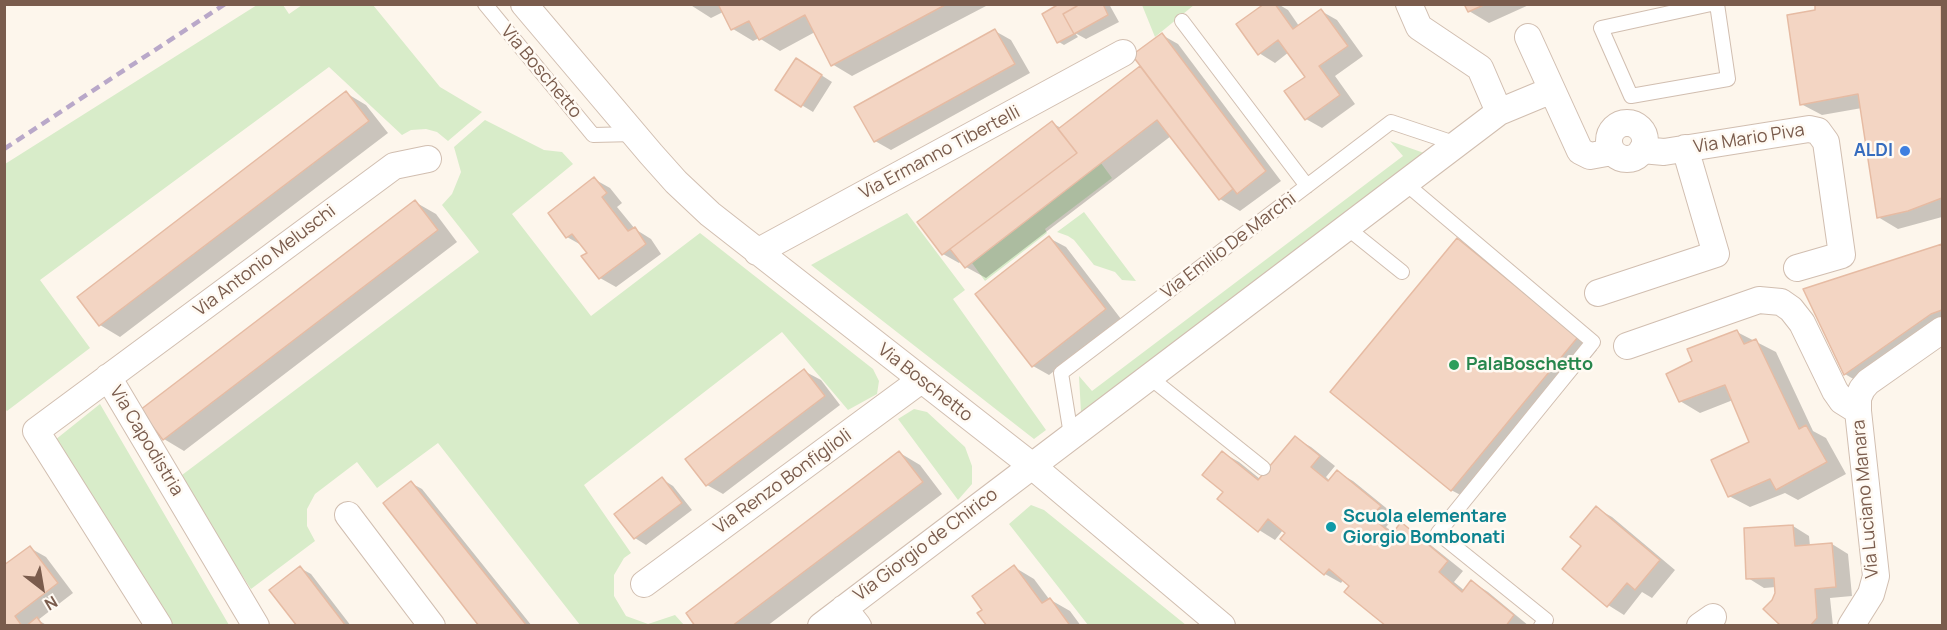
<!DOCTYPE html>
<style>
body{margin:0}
#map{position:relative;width:1947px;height:630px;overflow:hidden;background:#fdf6ec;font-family:Manrope,sans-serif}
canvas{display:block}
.frame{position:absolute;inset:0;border:6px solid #7a5c4d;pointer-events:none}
.north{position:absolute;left:12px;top:558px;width:60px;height:60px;-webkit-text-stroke:4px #fffaf3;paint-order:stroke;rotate:149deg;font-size:16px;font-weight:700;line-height:24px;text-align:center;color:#7a5c4d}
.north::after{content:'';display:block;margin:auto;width:21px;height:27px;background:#7a5c4d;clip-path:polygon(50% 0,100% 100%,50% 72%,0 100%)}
</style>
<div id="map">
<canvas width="1947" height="630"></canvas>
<div class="frame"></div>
<div class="north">N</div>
</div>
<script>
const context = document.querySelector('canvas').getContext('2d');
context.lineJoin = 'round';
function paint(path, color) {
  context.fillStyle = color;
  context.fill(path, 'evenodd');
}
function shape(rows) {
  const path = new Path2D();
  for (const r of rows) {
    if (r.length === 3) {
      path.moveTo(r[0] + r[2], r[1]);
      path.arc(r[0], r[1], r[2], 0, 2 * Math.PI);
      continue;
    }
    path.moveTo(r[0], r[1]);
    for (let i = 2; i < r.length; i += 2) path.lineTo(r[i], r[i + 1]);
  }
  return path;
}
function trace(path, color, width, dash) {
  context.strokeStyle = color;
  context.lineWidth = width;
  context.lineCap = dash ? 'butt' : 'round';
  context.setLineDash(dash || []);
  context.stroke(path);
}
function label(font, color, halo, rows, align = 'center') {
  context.font = font + ' Manrope,sans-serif';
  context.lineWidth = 5;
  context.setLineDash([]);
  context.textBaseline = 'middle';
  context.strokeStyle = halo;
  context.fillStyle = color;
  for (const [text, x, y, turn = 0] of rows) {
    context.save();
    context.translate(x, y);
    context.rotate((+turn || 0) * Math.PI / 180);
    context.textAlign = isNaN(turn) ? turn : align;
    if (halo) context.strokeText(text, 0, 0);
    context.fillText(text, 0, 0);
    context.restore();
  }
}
const green = shape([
 [257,5,283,5,289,14,302,5,373,5,440,87,482,112,448,141,437,132,426,129,411,130,402,135,329,67,40,280,90,348,7,411,4,408,5,164],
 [1142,5,1194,5,1155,37],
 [485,120,544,150,562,152,573,164,512,214,591,316,700,233,873,369,879,381,877,394,848,410,782,332,584,485,631,553,624,558,614,575,614,596,626,616,648,624,675,615,684,625,580,625,438,443,377,488,357,462,315,494,307,509,307,526,315,541,251,589,178,478,479,252,442,205,452,194,461,172,454,147],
 [1390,141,1424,153,1081,413,1079,376,1092,391,1403,156],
 [1101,163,1112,178,1045,229,1047,233,985,281,972,263],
 [1084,212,1136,281,1122,280,1115,272,1094,265,1074,240,1068,236,1057,232],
 [907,213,965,290,953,299,1046,430,1034,439,811,265],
 [100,404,229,625,173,625,55,440],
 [914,409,927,412,965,447,972,466,972,484,958,500,898,419],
 [1031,505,1044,510,1186,625,1088,625,1009,524]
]);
const shadow = shape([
 [689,4,985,4,986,6,852,76,832,64,815,32,780,51,759,38,753,41,733,29,723,12,711,18],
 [1062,4,1109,4,1119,22,1086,39,1075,33,1078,37,1064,45,1059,42],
 [1266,4,1278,4,1288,10,1299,26,1321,11,1337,20,1363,56,1335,76,1355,104,1322,128,1306,119,1307,77,1289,52,1275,63,1259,53],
 [1466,4,1531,4,1489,23,1469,11],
 [1816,4,1942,4,1942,217,1898,229,1878,217,1862,108,1822,115,1801,104,1817,11],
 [995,31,1011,40,1030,73,891,150,875,141],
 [1162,35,1178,44,1281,181,1240,211,1220,199,1171,136,986,278,966,267,961,261,959,263,943,254,1052,123,1061,128,1140,68,1146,71],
 [807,66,832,82,813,112,777,90],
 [346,93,366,105,388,133,120,337,100,325,79,297],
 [594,179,610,188,622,203,617,207,635,229,651,239,661,254,616,287,600,278,589,254,583,246,567,237],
 [415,202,436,214,457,242,184,451,164,439],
 [1049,238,1066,247,1121,319,1049,375,1033,366],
 [1457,240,1477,251,1597,350,1472,501,1451,490],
 [1942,246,1942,331,1865,386,1845,374,1805,290],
 [1737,332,1776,352,1813,431,1826,438,1846,474,1798,500,1785,493,1750,507,1729,496,1751,443,1733,400,1700,413,1680,401,1694,362],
 [804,371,821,380,840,405,723,494,707,485],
 [1295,438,1311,447,1335,466,1326,477,1330,481,1337,472,1353,481,1396,516,1386,527,1394,533,1401,524,1417,534,1463,571,1454,582,1465,591,1472,582,1488,592,1529,626,1388,626,1351,585,1344,579,1341,583,1325,574,1283,530,1275,540,1259,530,1225,491,1223,453,1239,462,1260,479],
 [900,453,920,465,942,494,767,626,697,626],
 [662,479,673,486,692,510,646,545,635,538],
 [411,483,422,489,532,626,481,626],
 [1596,508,1612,517,1675,570,1652,598,1642,592,1624,615,1608,605,1583,546],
 [1793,526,1809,536,1810,546,1832,544,1848,554,1852,596,1830,598,1833,626,1783,626,1773,601,1776,593,1776,587,1764,588,1748,578],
 [30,548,46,557,73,593,38,620,48,626,4,626,4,567],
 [1014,567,1034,579,1049,599,1070,611,1081,626,989,626],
 [300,568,311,574,351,626,299,626]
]);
const building = shape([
 [718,4,947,4,831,66,805,15,759,40,749,21,731,30,718,4],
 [1059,4,1076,4,1077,6,1063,14,1074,34,1057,43,1042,14,1059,4],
 [1076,4,1103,4,1108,15,1074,34,1063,14,1077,6,1076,4],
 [1264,4,1275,4,1293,29,1321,9,1348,46,1319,66,1340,95,1305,120,1284,91,1305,77,1278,40,1258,55,1236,24,1264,4],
 [1464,4,1486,4,1468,12,1464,4],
 [1815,4,1941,4,1942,198,1908,211,1877,218,1858,94,1800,105,1787,15,1815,10,1815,4],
 [995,29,1015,64,874,142,854,107,995,29],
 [1162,33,1266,171,1237,194,1132,55,1162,33],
 [796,58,822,75,801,107,775,90,796,58],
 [1140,66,1233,189,1219,200,1157,120,965,268,950,249,1077,153,1058,129,1140,66],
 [346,91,369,121,99,326,77,297,346,91],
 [1052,121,1077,153,942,255,917,222,1052,121],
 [594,177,607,193,602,197,628,231,635,227,646,244,599,279,581,256,587,253,572,234,566,238,548,213,594,177],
 [415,200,438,230,163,440,140,410,415,200],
 [1049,236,1106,309,1032,367,975,294,1049,236],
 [1457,238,1578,337,1451,491,1330,392,1457,238],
 [1942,244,1942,310,1931,314,1844,375,1803,289,1942,244],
 [1737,330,1744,344,1756,339,1799,429,1806,425,1827,462,1776,490,1770,479,1728,497,1711,460,1749,442,1725,385,1679,402,1666,374,1692,361,1687,349,1737,330],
 [804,369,825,396,706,486,685,459,804,369],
 [1295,436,1320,456,1311,467,1328,481,1337,470,1381,506,1371,517,1392,534,1401,522,1448,561,1439,572,1462,592,1471,580,1514,615,1506,626,1386,626,1344,592,1349,586,1329,569,1324,575,1280,539,1285,533,1268,519,1258,532,1217,499,1223,492,1202,475,1222,451,1258,480,1295,436],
 [899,451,923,482,732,626,695,626,686,613,899,451],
 [662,477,682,503,634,539,614,514,662,477],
 [411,481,527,626,479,626,383,503,411,481],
 [1596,506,1660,560,1635,590,1627,583,1607,607,1562,569,1581,546,1570,537,1596,506],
 [1793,525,1795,546,1832,543,1836,587,1815,589,1817,618,1810,626,1781,626,1763,609,1772,600,1775,593,1774,578,1746,579,1744,528,1793,525],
 [30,546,58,583,15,616,22,626,8,626,4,624,4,565,30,546],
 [1014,565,1042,603,1050,598,1069,624,1067,626,987,626,977,613,982,610,972,596,1014,565],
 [300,566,346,626,297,626,269,590,300,566],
 [37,617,43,626,26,626,37,617]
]);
const service = shape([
 [485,4,593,135,635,134],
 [1711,4,1601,28,1631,96,1728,79,1717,4],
 [1182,21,1307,186],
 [1405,183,1593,342,1438,533,1546,620,1541,626],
 [1346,227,1402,272],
 [1148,376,1263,468],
 [1071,435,1061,373,1391,122,1457,144]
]);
const minor = shape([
 [524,4,651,154,676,182,710,214,1031,465,1222,626],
 [1409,4,1419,27,1480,68,1499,112],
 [1528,37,1580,151,1590,156,1612,152],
 [1627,141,18],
 [1642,150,1664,152,1809,129,1818,131,1826,142,1842,255,1797,268],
 [757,252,1123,53],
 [1598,293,1716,254,1685,148],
 [1627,346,1759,300,1781,302,1791,309,1802,323,1835,391,1842,401,1858,411],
 [108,377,256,626],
 [348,515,432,626],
 [644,584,921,380],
 [844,608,858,626],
 [159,626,36,431,394,166,428,159],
 [821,626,1499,112,1552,90],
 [1700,626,1713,617],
 [1851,626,1871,594,1876,576,1858,411,1858,398,1862,389,1868,382,1942,330]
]);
const rail = shape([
 [4,149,225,4]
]);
const markers = [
 [1905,151,6,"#3f7fe0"],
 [1454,365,6,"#2e9e5b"],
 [1331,527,6,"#0f9aa8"]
];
const streetNames = [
 ["Via Boschetto",541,72,50],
 ["Via Mario Piva",1749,139,-9],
 ["Via Ermanno Tibertelli",940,153,-28],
 ["Via Emilio De Marchi",1229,246,-37],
 ["Via Antonio Meluschi",265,261,-37],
 ["Via Boschetto",925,383,38],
 ["Via Capodistria",146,441,59],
 ["Via Renzo Bonfiglioli",783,482,-36],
 ["Via Luciano Manara",1866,499,-95],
 ["Via Giorgio de Chirico",926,545,-37]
];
const shopNames = [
 ["ALDI",1893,151]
];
const leisureNames = [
 ["PalaBoschetto",1466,365]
];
const cultureNames = [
 ["Scuola elementare",1343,517],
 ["Giorgio Bombonati",1343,538]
];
paint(green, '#d8ecc9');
paint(shadow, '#0003');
paint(building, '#f3d5c3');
trace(building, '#e6bba3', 1.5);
trace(service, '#d1beb0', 16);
trace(minor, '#d1beb0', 28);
trace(service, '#fff', 14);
trace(minor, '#fff', 26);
trace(rail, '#b9a8c9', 4.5, [9, 6]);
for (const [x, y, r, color] of markers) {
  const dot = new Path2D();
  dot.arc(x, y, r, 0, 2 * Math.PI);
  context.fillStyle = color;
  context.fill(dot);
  trace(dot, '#fffaf3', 2);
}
label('18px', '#7a5c4d', '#fffaf3', streetNames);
label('bold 18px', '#366cbe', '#fffaf3', shopNames, 'right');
label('bold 18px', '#27864d', '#fffaf3', leisureNames, 'left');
label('bold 18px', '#0d838f', '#fffaf3', cultureNames, 'left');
</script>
